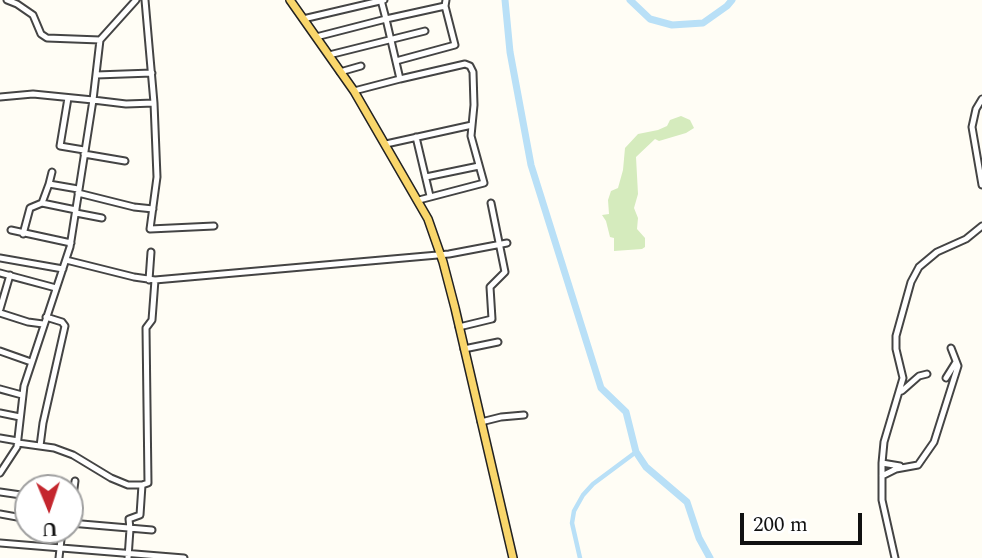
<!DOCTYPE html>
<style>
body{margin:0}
#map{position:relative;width:982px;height:558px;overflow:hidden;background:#fffdf5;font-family:Spectral,serif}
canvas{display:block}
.north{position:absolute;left:14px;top:474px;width:70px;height:70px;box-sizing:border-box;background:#fff;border:2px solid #a0a0a0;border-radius:50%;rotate:178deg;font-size:19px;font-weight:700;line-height:28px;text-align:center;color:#111}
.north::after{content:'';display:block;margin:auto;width:24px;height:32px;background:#c4262e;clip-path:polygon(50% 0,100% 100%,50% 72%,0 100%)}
.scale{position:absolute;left:740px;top:513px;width:122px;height:32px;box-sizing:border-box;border:4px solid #111;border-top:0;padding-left:9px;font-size:21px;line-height:24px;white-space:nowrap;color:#111;-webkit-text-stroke:5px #fff;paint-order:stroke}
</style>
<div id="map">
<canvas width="982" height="558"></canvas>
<div class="north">U</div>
<div class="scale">200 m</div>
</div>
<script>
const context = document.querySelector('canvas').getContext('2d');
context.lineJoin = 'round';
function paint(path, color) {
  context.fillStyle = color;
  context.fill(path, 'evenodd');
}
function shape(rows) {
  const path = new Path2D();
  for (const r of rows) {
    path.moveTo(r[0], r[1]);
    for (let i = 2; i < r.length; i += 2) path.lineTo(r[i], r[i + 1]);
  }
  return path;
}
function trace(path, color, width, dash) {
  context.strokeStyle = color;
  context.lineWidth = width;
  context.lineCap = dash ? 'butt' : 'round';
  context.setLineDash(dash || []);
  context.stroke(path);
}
const green = shape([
 [681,116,690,120,694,128,686,133,659,141,655,139,636,157,638,194,634,208,638,218,637,229,645,238,645,247,642,249,614,251,614,238,610,237,606,221,602,215,609,214,608,200,611,191,618,188,623,170,625,148,638,134,658,130,667,126,670,120]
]);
const canal = shape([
 [580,558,572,523,574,511,583,495,593,484,636,452]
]);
const river = shape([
 [505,0,510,52,531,165,601,388,626,412,636,452,646,467,687,502,699,538,710,558],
 [630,0,650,19,672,25,703,23,727,6,732,0]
]);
const minor = shape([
 [7,0,17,4,33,15,41,34,47,38,100,40],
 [145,0,154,103],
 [381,0,386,19,445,6,446,0],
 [303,19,384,0],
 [316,37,386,19,400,79,465,64,470,66,473,72,474,105,471,136,484,183,419,200],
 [329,55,425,31],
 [396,61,455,45,445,6],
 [340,72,361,66],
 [96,75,152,73],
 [354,91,400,79],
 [0,97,33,94,93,100,100,40,136,0],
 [68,98,60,146,84,150],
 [982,99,976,109,972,127,982,185],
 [416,137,430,196],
 [386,144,472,125],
 [84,154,125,161],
 [52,172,49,184,78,189],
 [426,177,479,166],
 [78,193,134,207,153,209],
 [42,203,76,210],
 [76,213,102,218],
 [11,230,71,243],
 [23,234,30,208,42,203,49,184],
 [0,258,63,269],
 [66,260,134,277,155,280,449,254,507,243],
 [0,273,56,288],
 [149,280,151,252],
 [0,309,10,275],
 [0,313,28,322,43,324],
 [459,327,492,319,490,287,505,272,491,203],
 [464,349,498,342],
 [0,351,31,362],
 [946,378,956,362],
 [0,389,22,395],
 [902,391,919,376,927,374],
 [0,413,20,417],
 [481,422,501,417,524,415],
 [0,438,18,441],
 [18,443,54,448,73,455,111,478,128,485,142,485],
 [40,446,43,423,65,326,62,322,46,317],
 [882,463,900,466],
 [0,473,17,447,24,386,70,247,93,100,126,104,154,103,157,177,150,229,214,226],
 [882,476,896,469,918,465,934,442,958,366,951,348],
 [39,488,39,483],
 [0,492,28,496],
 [70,500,73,496,75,481],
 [0,514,28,519],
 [70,523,152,530],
 [0,543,184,558],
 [59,558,62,530],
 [128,558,130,529,129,519,140,515,142,485,148,483,146,328,152,320,155,280],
 [895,558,882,500,882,463,884,442,903,378,896,349,896,336,911,282,919,267,937,252,966,239,982,226]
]);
const major = shape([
 [290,0,354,91,428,219,443,262,455,308,513,558]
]);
paint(green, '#d5ebbd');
trace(canal, '#b9e0f7', 4.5);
trace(river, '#b9e0f7', 7);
trace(minor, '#444', 9);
trace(major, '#222', 10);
trace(minor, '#fff', 5);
trace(major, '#f9d66b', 7);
</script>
